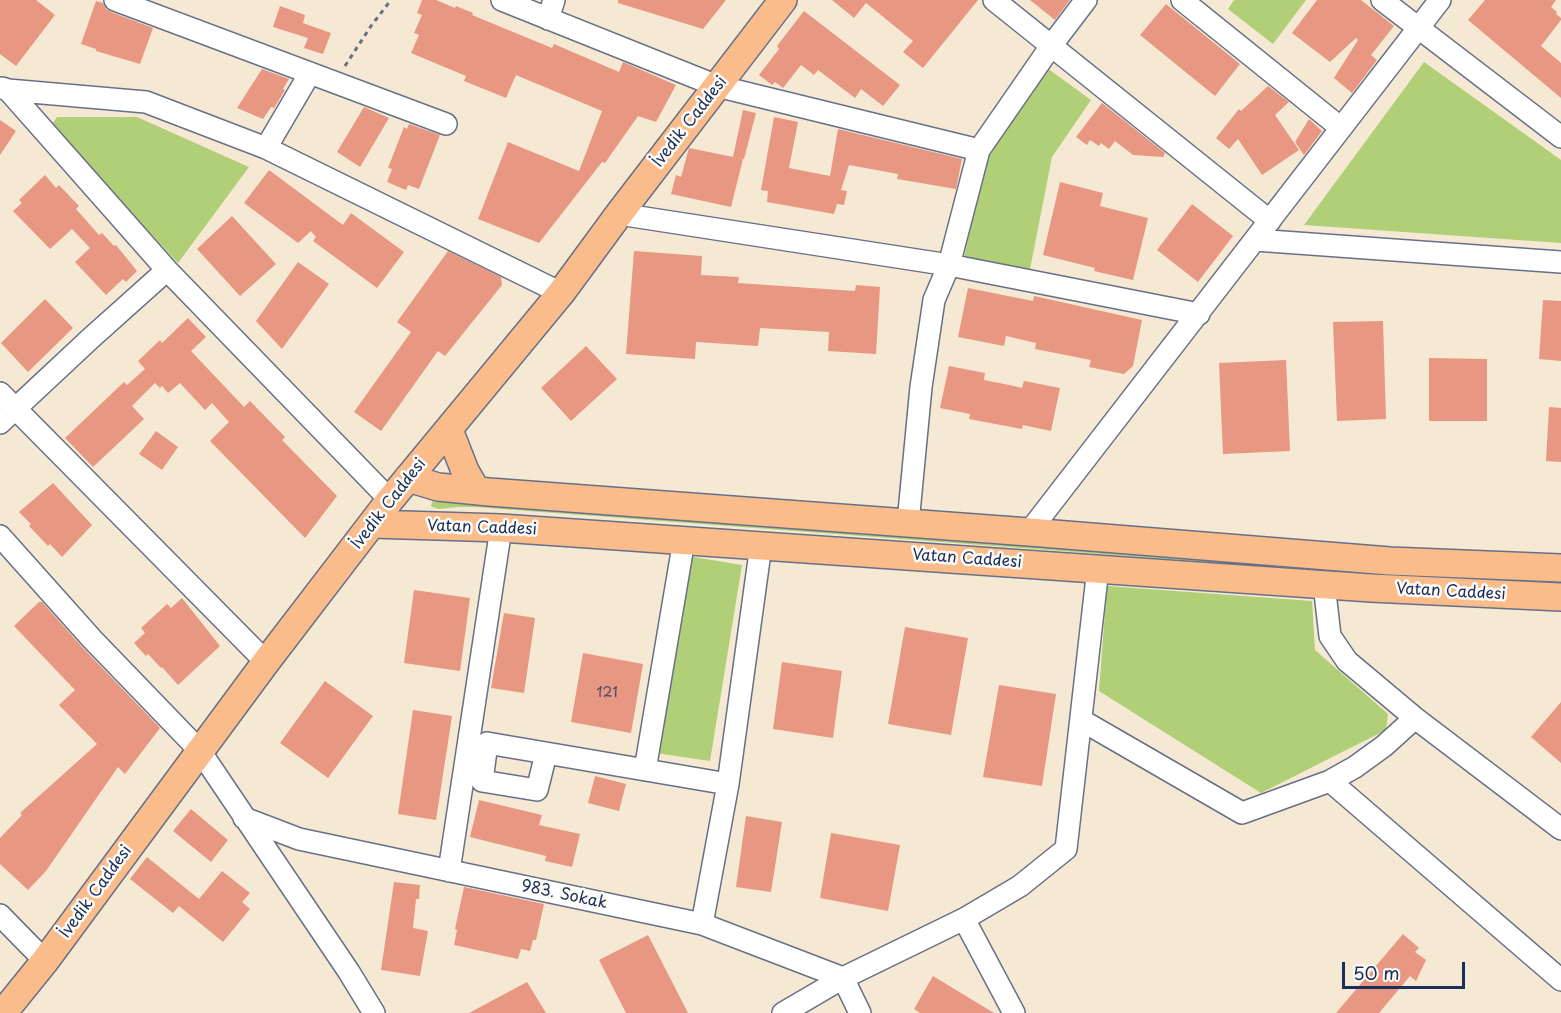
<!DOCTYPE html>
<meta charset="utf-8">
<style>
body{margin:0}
#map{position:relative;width:1561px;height:1013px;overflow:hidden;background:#f5e9d4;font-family:"Playpen Sans",sans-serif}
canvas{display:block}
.scale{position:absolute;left:1342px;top:962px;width:123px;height:27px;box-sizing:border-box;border:3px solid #1b2f5e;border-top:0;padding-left:8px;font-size:18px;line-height:21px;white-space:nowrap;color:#1b2f5e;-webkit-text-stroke:4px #fdfcf7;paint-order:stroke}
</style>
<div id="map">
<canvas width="1561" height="1013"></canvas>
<div class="scale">50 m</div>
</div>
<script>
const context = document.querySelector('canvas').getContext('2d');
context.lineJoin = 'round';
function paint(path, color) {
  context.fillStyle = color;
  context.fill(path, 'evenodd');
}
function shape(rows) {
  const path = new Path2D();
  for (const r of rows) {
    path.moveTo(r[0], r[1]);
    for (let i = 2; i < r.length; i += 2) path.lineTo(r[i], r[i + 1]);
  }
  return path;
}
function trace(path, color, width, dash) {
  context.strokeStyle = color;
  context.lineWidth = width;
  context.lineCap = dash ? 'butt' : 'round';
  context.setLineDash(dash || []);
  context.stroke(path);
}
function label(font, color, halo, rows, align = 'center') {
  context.font = font + ' "Playpen Sans",sans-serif';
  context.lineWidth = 5;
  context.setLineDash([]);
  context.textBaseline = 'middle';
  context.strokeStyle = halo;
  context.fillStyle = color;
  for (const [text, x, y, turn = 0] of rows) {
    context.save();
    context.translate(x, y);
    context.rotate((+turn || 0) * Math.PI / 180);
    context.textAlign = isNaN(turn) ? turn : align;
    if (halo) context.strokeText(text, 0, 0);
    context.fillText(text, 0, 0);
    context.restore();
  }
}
const green = shape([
 [1234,0,1306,0,1273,44,1228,9],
 [1424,62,1561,160,1561,243,1304,225],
 [1047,68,1091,100,1052,157,1030,269,964,258,983,166,994,139],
 [57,117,137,117,249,167,178,263,51,126],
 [434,498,1509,579,1342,572,475,507,458,507,439,509,432,507,431,505],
 [688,556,742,565,710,761,656,753],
 [1107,586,1312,601,1315,650,1388,714,1386,730,1261,793,1099,691]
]);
const building = shape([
 [0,0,36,0,55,15,16,66,0,54],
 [422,0,436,0,455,8,456,6,473,13,472,15,552,48,554,44,619,72,623,62,676,85,656,122,638,116,605,163,602,162,539,243,478,219,508,142,579,171,602,111,516,75,506,98,464,81,466,76,411,53,419,35,414,33,422,15,417,13],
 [618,0,726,0,703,29,618,3],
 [832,0,978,0,923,68,903,52,913,41,866,3,854,18],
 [1030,0,1070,0,1055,20],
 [1317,0,1361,0,1394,26,1371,55,1377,60,1352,93,1334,78,1358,40,1356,38,1330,62,1292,33],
 [1485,0,1556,0,1551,7,1557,12,1556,14,1561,18,1561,20,1541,46,1561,63,1561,98,1468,20],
 [96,1,103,3,106,9,111,12,153,28,140,64,96,51,96,49,81,44],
 [1166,4,1240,64,1215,96,1140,35],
 [280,6,305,15,303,23,331,33,323,54,304,48,308,38,273,27],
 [804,11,900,85,883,106,861,89,855,98,818,70,814,75,801,65,783,88,775,82,772,85,759,75,779,49,777,46],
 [262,69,289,79,283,89,285,90,274,108,271,107,263,119,237,108],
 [1268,86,1289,102,1275,115,1299,150,1262,175,1238,139,1229,149,1216,138,1239,109,1241,111],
 [1102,103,1165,153,1163,157,1133,155,1115,141,1109,149,1101,143,1099,146,1090,140,1087,145,1076,137],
 [364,107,389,118,360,167,337,152],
 [743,110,756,113,744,159,733,157],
 [774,117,798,122,789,168,830,176,838,129,962,159,956,189,897,179,898,174,849,165,841,190,847,191,844,205,837,204,834,214,767,202,768,191,761,190],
 [1309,119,1322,131,1304,155,1295,142],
 [0,120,16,131,0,155],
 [409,124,440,135,419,189,408,185,406,190,387,182,392,169,388,168,404,127,407,129],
 [689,148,743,159,731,207,671,194,676,175,681,177],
 [269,170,343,225,351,213,404,252,377,288,313,241,316,237,311,231,298,243,244,203],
 [45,175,56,188,59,185,79,206,76,209,99,235,102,233,114,246,116,245,137,271,126,282,123,279,106,295,75,262,90,248,72,229,50,249,13,211,22,203,19,200],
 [1060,182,1103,193,1100,206,1148,218,1133,280,1094,271,1095,268,1043,255],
 [1192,204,1233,236,1198,282,1157,250],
 [232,216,276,264,240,296,197,249],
 [448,251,501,277,502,285,445,356,438,351,381,431,354,412,411,332,397,322],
 [634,251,702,256,701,275,739,277,738,283,855,291,856,285,880,287,876,354,828,351,829,332,760,328,758,346,696,342,695,359,626,354],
 [298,262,329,284,282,349,256,321],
 [968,288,1033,301,1034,296,1142,320,1133,366,1124,374,1089,367,1091,360,1035,349,1036,343,1006,336,1004,346,958,337],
 [45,299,73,328,28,372,1,343],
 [1543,300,1561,301,1561,361,1539,359],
 [188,318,206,337,191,351,244,407,250,401,285,437,282,440,337,496,305,538,210,441,229,422,212,403,205,410,180,383,168,393,162,386,160,388,155,383,132,406,144,419,93,467,65,438,124,382,127,385,145,369,138,361,160,340,162,343],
 [1383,321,1386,419,1337,421,1333,322],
 [586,346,617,379,571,421,541,388],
 [1429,358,1487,359,1487,421,1429,421],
 [1286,360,1290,451,1223,454,1219,363],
 [949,366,985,373,984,380,1014,386,1022,388,1024,381,1060,388,1051,431,1023,425,1022,429,969,419,970,414,940,408],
 [1549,407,1561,408,1561,462,1546,461],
 [156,431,178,447,162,470,139,454],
 [53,483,92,525,62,557,50,544,48,546,29,526,31,524,19,512],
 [414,590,470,598,460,671,404,663],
 [182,598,220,646,178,685,162,667,161,668,148,654,146,656,134,643,145,633,141,628,167,604,171,608],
 [39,602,42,602,83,648,160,728,125,774,118,767,46,871,28,890,0,864,0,838,22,815,20,813,97,744,59,705,75,690,14,626],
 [504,613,535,618,524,693,491,688],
 [905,627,968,638,951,735,888,724],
 [583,653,643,664,631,733,571,722],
 [782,662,842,671,833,738,773,729],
 [325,681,373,716,328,778,280,743],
 [999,685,1056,694,1042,786,983,777],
 [1561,702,1561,763,1531,737],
 [413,710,452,716,436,820,398,814],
 [595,776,626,784,619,811,588,803],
 [479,800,542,815,539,825,580,834,572,867,545,861,546,856,470,837],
 [191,809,228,840,211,862,173,831],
 [746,816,782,822,771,892,736,887],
 [831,833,900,845,888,911,820,898],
 [147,857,199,899,222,871,250,893,242,902,250,909,223,942,179,906,173,913,130,879],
 [394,882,420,885,419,899,416,899,413,928,428,931,420,976,381,970],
 [464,887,544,904,536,940,533,940,530,951,521,949,518,959,454,945,457,930,455,929],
 [1403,934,1419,948,1415,952,1426,960,1416,981,1410,976,1379,1013,1336,1013],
 [648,935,688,1013,626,1013,599,960],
 [933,976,994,1013,920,1013,914,1009],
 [527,982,546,1013,469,1013]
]);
const path = shape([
 [345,66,371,26,391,0]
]);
const minor = shape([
 [115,0,446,124],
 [502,0,717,86,979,150],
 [994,0,1270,221],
 [1182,0,1341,128],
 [1382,0,1561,137],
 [548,19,554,0],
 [2,88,8,90,167,270,390,500],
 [8,90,146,102,266,148,561,293],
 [266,148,310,73],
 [619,214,949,265,1199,314],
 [1255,240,1561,262],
 [0,393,266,662],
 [0,423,91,338,167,270],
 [908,523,921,387,934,300,949,265,979,150,1051,46,1086,0],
 [1029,532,1440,0],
 [0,536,92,639,200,751,349,972,374,1013],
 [1324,584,1330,636,1347,661,1415,718,1561,829],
 [1081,720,1242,813,1330,781,1355,767,1384,746,1415,718],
 [546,754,537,790,482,781,487,743,728,784],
 [645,770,684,540],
 [1330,781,1561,980],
 [244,818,299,839,702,924,843,978,860,1013],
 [449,871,501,528],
 [0,915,45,961],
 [964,919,1014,1013],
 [702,924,728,784,761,545],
 [783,1013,843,978,964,919,1020,886,1066,849,1098,568]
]);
const major = shape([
 [449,430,465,471,476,490],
 [408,478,438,487,489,492,1029,532,1390,561,1561,568],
 [372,524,501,528,1371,588,1561,597],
 [3,1013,45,961,266,662,390,500,561,293,619,214,783,0]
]);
const numberNames = [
 ["121",607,693]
];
const streetNames = [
 ["İvedik Caddesi",690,122,-52],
 ["İvedik Caddesi",389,504,-52],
 ["Vatan Caddesi",482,528,2],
 ["Vatan Caddesi",967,559,4],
 ["Vatan Caddesi",1451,592,3],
 ["İvedik Caddesi",96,892,-54],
 ["983. Sokak",564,895,12]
];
paint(green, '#b0cf76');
paint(building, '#e79782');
trace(minor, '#677087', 24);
trace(major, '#677087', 30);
trace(path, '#677087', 3, [4.5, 4.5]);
trace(minor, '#fff', 21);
trace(major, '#fabc8b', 27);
label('14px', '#4e4967', null, numberNames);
label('16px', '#1b2f5e', '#fdfcf7', streetNames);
</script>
